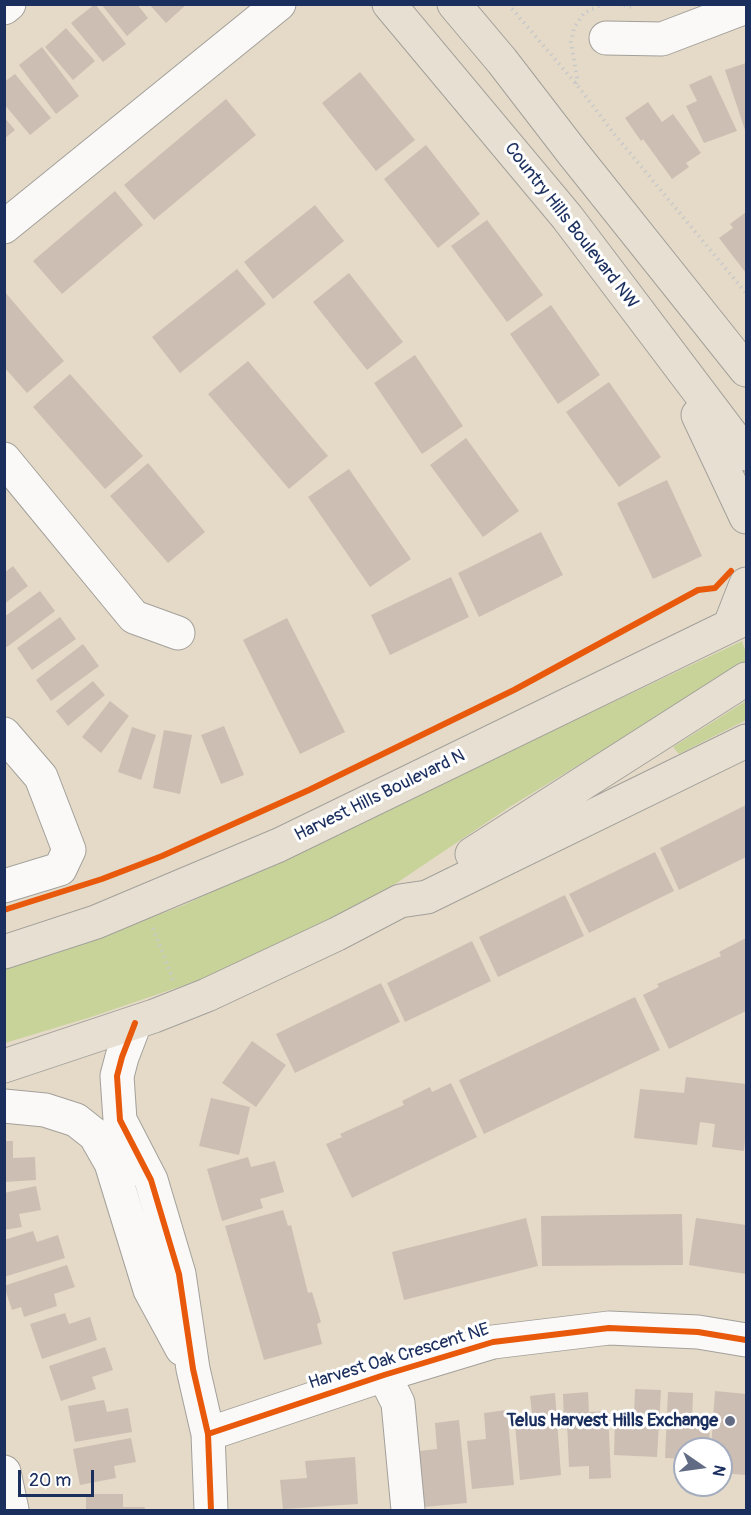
<!DOCTYPE html>
<style>
body{margin:0}
#map{position:relative;width:751px;height:1515px;overflow:hidden;background:#e4dac7;font-family:Pangolin,sans-serif}
canvas{display:block}
.frame{position:absolute;inset:0;border:6px solid #1b2f5e;pointer-events:none}
.north{position:absolute;left:673px;top:1437px;width:60px;height:60px;box-sizing:border-box;background:#fff;border:2px solid #a4acbf;border-radius:50%;rotate:103deg;font-size:16px;font-weight:700;line-height:24px;text-align:center;color:#1b2f5e}
.north::after{content:'';display:block;margin:auto;width:21px;height:27px;background:#616b83;clip-path:polygon(50% 0,100% 100%,50% 72%,0 100%)}
.scale{position:absolute;left:18px;top:1470px;width:76px;height:27px;box-sizing:border-box;border:3px solid #1b2f5e;border-top:0;padding-left:8px;font-size:18px;line-height:21px;white-space:nowrap;color:#1b2f5e;-webkit-text-stroke:4px #fff;paint-order:stroke}
</style>
<div id="map">
<canvas width="751" height="1515"></canvas>
<div class="frame"></div>
<div class="north">N</div>
<div class="scale">20 m</div>
</div>
<script>
const context = document.querySelector('canvas').getContext('2d');
context.lineJoin = 'round';
function paint(path, color) {
  context.fillStyle = color;
  context.fill(path, 'evenodd');
}
function shape(rows) {
  const path = new Path2D();
  for (const r of rows) {
    path.moveTo(r[0], r[1]);
    for (let i = 2; i < r.length; i += 2) path.lineTo(r[i], r[i + 1]);
  }
  return path;
}
function trace(path, color, width, dash) {
  context.strokeStyle = color;
  context.lineWidth = width;
  context.lineCap = dash ? 'butt' : 'round';
  context.setLineDash(dash || []);
  context.stroke(path);
}
function label(font, color, halo, rows, align = 'center') {
  context.font = font + ' Pangolin,sans-serif';
  context.lineWidth = 6;
  context.setLineDash([]);
  context.textBaseline = 'middle';
  context.strokeStyle = halo;
  context.fillStyle = color;
  for (const [text, x, y, turn = 0] of rows) {
    context.save();
    context.translate(x, y);
    context.rotate((+turn || 0) * Math.PI / 180);
    context.textAlign = isNaN(turn) ? turn : align;
    if (halo) context.strokeText(text, 0, 0);
    context.fillText(text, 0, 0);
    context.restore();
  }
}
const green = shape([
 [742,641,746,653,746,663,511,806,361,907,217,974,91,1017,5,1043,5,967,55,954,184,905],
 [746,701,746,720,679,754,673,747]
]);
const building = shape([
 [95,4,126,44,103,62,71,23],
 [101,4,137,4,148,18,127,36],
 [149,4,187,4,166,23],
 [66,28,95,61,73,80,45,47],
 [42,47,79,96,56,114,19,65],
 [746,63,746,133,725,70],
 [360,72,415,140,376,171,322,103],
 [15,74,51,118,30,135,4,104,4,82],
 [711,75,737,131,704,143,686,106,697,101,689,85],
 [226,99,256,135,154,220,124,185],
 [648,102,662,122,673,114,701,153,686,163,689,167,672,179,643,139,641,141,625,118],
 [4,117,15,130,4,139],
 [426,145,480,214,438,248,384,179],
 [115,191,143,225,62,294,33,261],
 [315,205,344,241,273,299,244,262],
 [746,212,746,273,719,238,733,228,730,224],
 [487,220,543,295,507,322,451,246],
 [237,269,266,304,180,373,152,337],
 [349,273,403,342,367,370,313,302],
 [4,291,64,361,27,393,4,367],
 [551,305,600,375,558,404,510,334],
 [415,355,463,426,422,454,374,383],
 [248,361,328,456,289,489,208,394],
 [70,374,143,456,105,489,33,407],
 [609,382,661,457,619,487,566,412],
 [466,438,519,511,483,537,430,465],
 [148,463,205,532,168,563,110,496],
 [349,469,411,559,370,587,308,497],
 [667,480,702,556,653,579,617,503],
 [541,532,563,575,479,617,458,573],
 [13,566,28,586,4,604,4,573],
 [451,577,469,617,390,655,371,615],
 [40,591,55,611,7,647,4,644,4,617],
 [60,617,76,639,32,670,17,648],
 [287,618,345,732,300,754,243,640],
 [83,644,99,666,51,701,36,680],
 [93,681,105,695,68,726,56,711],
 [110,701,129,716,101,753,82,737],
 [224,726,244,775,221,784,201,735],
 [132,727,156,735,141,780,118,772],
 [164,730,192,735,180,794,153,788],
 [746,805,746,857,679,890,660,848],
 [655,852,674,891,589,933,569,894],
 [565,895,584,936,498,977,479,937],
 [746,938,746,1011,669,1049,643,995,659,987,657,984,721,956,719,952],
 [472,941,491,981,405,1022,387,983],
 [381,983,400,1022,295,1073,276,1034],
 [635,997,660,1050,484,1134,459,1080],
 [252,1041,286,1065,256,1107,222,1083],
 [686,1077,746,1084,746,1129,744,1151,712,1147,715,1124,700,1122,697,1145,634,1138,640,1089,684,1093],
 [451,1083,477,1137,352,1198,326,1144,342,1137,340,1134,404,1105,402,1101,430,1087,432,1092],
 [211,1098,250,1107,239,1155,199,1146],
 [5,1141,13,1141,13,1158,35,1157,36,1180,5,1182],
 [248,1157,251,1167,275,1161,284,1192,260,1199,263,1208,222,1221,207,1169],
 [36,1186,41,1210,19,1214,22,1227,4,1230,4,1193],
 [283,1210,288,1226,291,1225,308,1293,312,1292,321,1322,317,1324,322,1344,264,1360,225,1226],
 [682,1214,683,1265,542,1266,541,1216],
 [526,1218,538,1266,404,1300,392,1252],
 [696,1218,746,1225,746,1274,689,1265],
 [33,1231,37,1242,58,1235,65,1258,4,1277,4,1240],
 [67,1265,75,1287,54,1294,57,1306,24,1317,21,1307,12,1310,4,1286],
 [65,1313,69,1324,90,1317,97,1340,42,1359,30,1324],
 [105,1347,113,1370,92,1377,96,1389,61,1401,49,1366],
 [635,1389,661,1390,657,1457,614,1455,615,1415,634,1416],
 [715,1391,746,1394,746,1475,721,1473,721,1449,711,1449],
 [588,1392,589,1412,608,1411,611,1478,589,1479,589,1466,569,1467,567,1422,564,1422,563,1394],
 [668,1392,693,1393,692,1420,710,1421,709,1449,685,1449,685,1459,665,1458],
 [555,1393,561,1475,520,1480,515,1424,533,1422,530,1396],
 [104,1400,107,1412,128,1408,132,1432,75,1442,68,1406],
 [507,1410,514,1485,472,1489,467,1441,486,1439,484,1413],
 [459,1420,467,1503,424,1507,419,1451,437,1449,435,1423],
 [131,1438,136,1462,114,1466,116,1478,80,1485,73,1449],
 [355,1457,358,1504,283,1509,280,1480,307,1478,305,1461],
 [86,1494,123,1494,123,1507,145,1507,144,1510,86,1510]
]);
const path = shape([
 [508,4,577,85,615,135,746,293],
 [618,4,632,7],
 [576,84,577,78,571,42,574,28,584,13,603,4],
 [153,928,173,980]
]);
const minor = shape([
 [4,8,9,4],
 [606,38,662,39,746,7],
 [4,227,279,4],
 [4,459,134,617,178,633],
 [4,734,41,777,69,850,60,869,4,886],
 [135,1023,122,1057,117,1076,120,1120,151,1180,179,1274,193,1369,208,1434,211,1510],
 [4,1106,45,1110,76,1120,95,1135,111,1163,150,1290,182,1349],
 [384,1375,398,1403,408,1510],
 [208,1434,384,1375,493,1342,609,1328,698,1332,746,1340],
 [4,1472,12,1510]
]);
const major = shape([
 [389,4,567,217,746,454],
 [454,4,502,61,572,152,746,370],
 [698,415,746,517],
 [730,625,746,584],
 [472,854,746,679],
 [4,952,96,922,279,845,746,618],
 [4,1066,154,1016,207,995,337,934,400,901,427,897,746,741]
]);
const cycleway = shape([
 [4,910,102,879,162,856,309,790,514,690,698,590,715,588,731,571],
 [135,1023,122,1057,117,1076,120,1120,151,1180,179,1274,193,1369,208,1434,211,1510],
 [208,1434,384,1375,493,1342,609,1328,698,1332,746,1340]
]);
const markers = [
 [730,1421,6,"#616b83"]
];
const streetNames = [
 ["Country Hills Boulevard NW",571,226,52],
 ["Harvest Hills Boulevard N",380,796,-26],
 ["Harvest Oak Crescent NE",399,1357,-17]
];
const poiNames = [
 ["Telus Harvest Hills Exchange",718,1421]
];
paint(green, '#c7d399');
paint(building, '#cdbeb3');
trace(minor, '#a3a09b', 35);
trace(major, '#a3a09b', 35);
trace(path, '#cac9c9', 4, [1.5, 4.5]);
trace(minor, '#fbf9f7', 33);
trace(major, '#e7e0d2', 33);
trace(cycleway, '#e8590c', 6);
for (const [x, y, r, color] of markers) {
  const dot = new Path2D();
  dot.arc(x, y, r, 0, 2 * Math.PI);
  context.fillStyle = color;
  context.fill(dot);
  trace(dot, '#fff', 2);
}
label('18px', '#1b2f5e', '#fff', streetNames);
label('bold 18px', '#1b2f5e', '#fff', poiNames, 'right');
</script>
